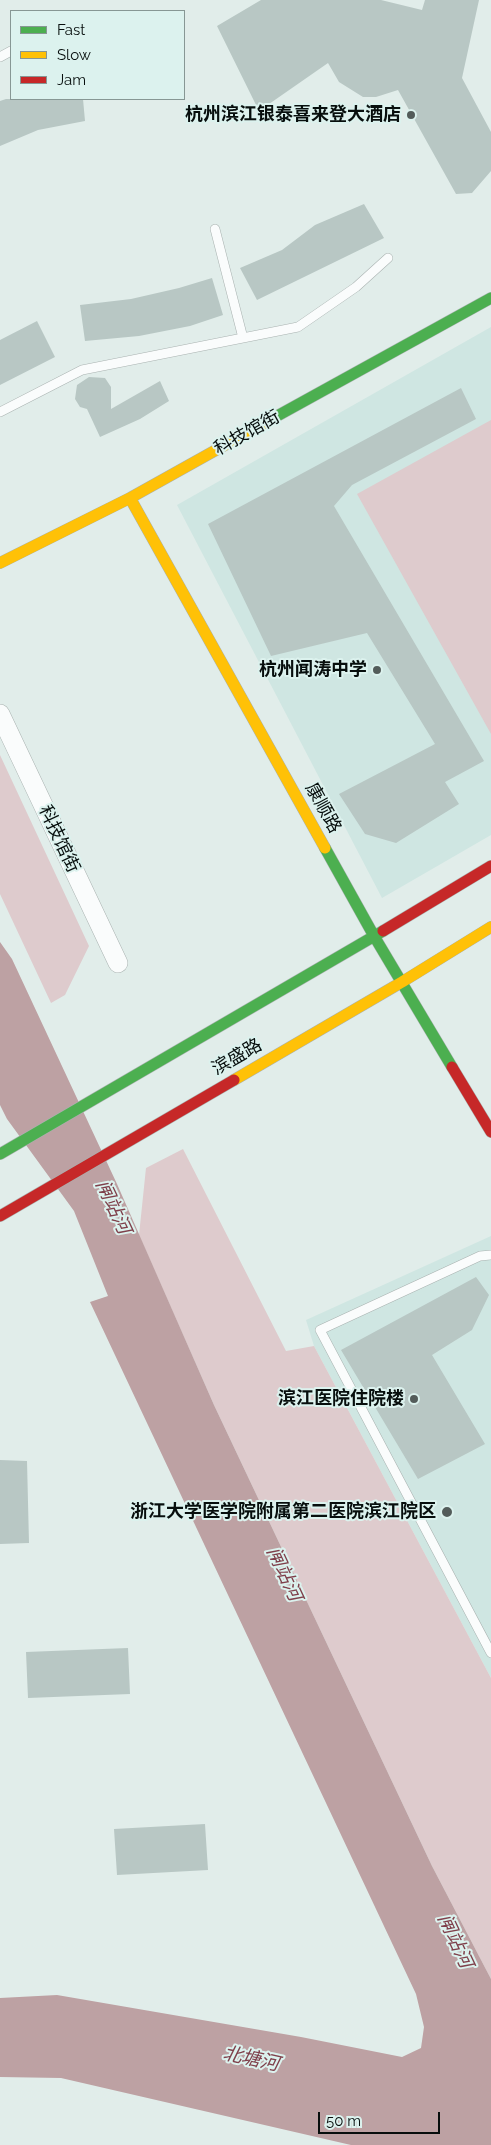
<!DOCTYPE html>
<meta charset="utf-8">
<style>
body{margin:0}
#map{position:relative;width:491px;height:2145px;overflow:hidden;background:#e1edea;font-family:Raleway,sans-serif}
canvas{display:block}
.legend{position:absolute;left:10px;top:10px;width:175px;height:90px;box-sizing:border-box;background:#dcf2ee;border:1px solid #879794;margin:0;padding:6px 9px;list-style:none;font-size:15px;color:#070e0d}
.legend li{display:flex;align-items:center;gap:10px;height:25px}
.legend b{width:25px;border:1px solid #879794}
.scale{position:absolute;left:318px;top:2112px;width:122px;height:22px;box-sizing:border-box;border:2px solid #070e0d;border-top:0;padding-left:6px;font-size:15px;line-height:18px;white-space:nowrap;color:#070e0d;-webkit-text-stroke:4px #dcf2ee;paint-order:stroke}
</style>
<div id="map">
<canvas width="491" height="2145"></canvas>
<ul class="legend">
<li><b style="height:6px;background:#4caf50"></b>Fast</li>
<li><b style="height:6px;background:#ffc107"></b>Slow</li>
<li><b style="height:6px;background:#c62828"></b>Jam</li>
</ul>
<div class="scale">50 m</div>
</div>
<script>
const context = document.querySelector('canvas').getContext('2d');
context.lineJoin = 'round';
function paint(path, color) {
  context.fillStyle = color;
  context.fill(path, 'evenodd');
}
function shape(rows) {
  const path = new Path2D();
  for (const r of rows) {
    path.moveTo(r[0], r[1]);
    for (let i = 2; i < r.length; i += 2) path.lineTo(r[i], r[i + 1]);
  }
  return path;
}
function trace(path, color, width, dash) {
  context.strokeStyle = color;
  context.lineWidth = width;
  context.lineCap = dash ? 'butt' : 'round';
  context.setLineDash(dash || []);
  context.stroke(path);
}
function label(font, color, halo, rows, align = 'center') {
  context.font = font + ' Raleway,"Noto Sans SC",sans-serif';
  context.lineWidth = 4;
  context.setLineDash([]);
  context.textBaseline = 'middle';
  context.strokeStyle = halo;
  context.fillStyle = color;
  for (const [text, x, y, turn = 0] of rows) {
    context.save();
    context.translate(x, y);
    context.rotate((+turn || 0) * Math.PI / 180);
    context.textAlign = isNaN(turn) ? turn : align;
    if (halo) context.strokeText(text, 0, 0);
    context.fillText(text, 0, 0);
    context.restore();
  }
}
const built = shape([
 [491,327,491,835,382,898,177,505],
 [491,1236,491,1678,314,1346,306,1320]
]);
const green = shape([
 [491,420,491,734,357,494],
 [0,755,89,946,65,995,51,1003,0,894],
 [183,1149,286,1351,314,1346,491,1678,491,1979,432,1866,214,1405,139,1235,146,1168]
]);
const water = shape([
 [0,942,12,959,117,1184,214,1405,432,1866,491,1979,491,2145,351,2145,61,2078,0,2077,0,1998,57,1995,301,2037,402,2057,421,2048,424,2027,416,1994,90,1302,108,1296,74,1211,7,1119,0,1105]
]);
const building = shape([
 [261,0,381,0,422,10,425,0,479,0,462,78,491,132,491,171,472,193,456,194,398,90,376,97,363,97,339,82,328,63,259,111,217,26],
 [6,99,83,99,85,121,38,130,0,146,0,101],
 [364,204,384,238,257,300,240,268,282,250,315,225],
 [212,278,223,315,190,326,139,336,85,341,80,305,131,299,179,288],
 [37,321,55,357,0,385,0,340],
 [89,377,105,378,111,387,111,409,160,381,169,401,140,419,100,437,87,409,80,407,75,399,77,385],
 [461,388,476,419,352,485,334,506,484,761,445,782,459,804,396,843,365,834,339,794,435,744,367,633,271,656,208,524],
 [476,1277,489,1295,472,1330,432,1355,485,1444,418,1479,341,1350],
 [0,1460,27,1461,29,1543,0,1544],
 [128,1648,130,1694,28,1698,26,1652],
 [205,1824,208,1870,117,1875,114,1829]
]);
const lane = shape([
 [0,57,11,51],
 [215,229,243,338],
 [0,412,82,370,298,327,356,287,388,258],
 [491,1255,480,1256,320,1330,491,1653]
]);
const street = shape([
 [0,714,118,963]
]);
const fast = shape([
 [268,421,491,298],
 [325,848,374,936,452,1067],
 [0,1154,383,931]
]);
const slow = shape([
 [130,498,325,848],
 [0,563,130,498,268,421],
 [234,1080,402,982,491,927]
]);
const jam = shape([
 [383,931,491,866],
 [452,1067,491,1132],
 [0,1216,234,1080]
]);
const markers = [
 [411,115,5,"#535c5a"],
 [377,670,5,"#535c5a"],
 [414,1399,5,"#535c5a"],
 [447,1512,6,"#535c5a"]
];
const poiNames = [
 ["杭州滨江银泰喜来登大酒店",401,115],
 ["杭州闻涛中学",367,670],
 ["滨江医院住院楼",404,1399],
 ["浙江大学医学院附属第二医院滨江院区",436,1512]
];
const streetNames = [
 ["科技馆街",247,433,-29],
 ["康顺路",323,808,61],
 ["科技馆街",59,839,65],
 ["滨盛路",237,1057,-30]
];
const waterNames = [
 ["闸站河",113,1207,65],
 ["闸站河",284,1574,65],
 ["闸站河",455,1941,65],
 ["北塘河",251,2059,12]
];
paint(built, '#cfe6e2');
paint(green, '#decbcd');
paint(water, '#bda1a3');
paint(building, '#b8c7c4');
trace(lane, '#a9b2b0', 10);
trace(street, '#a9b2b0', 20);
trace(fast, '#a9b2b0', 12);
trace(slow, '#a9b2b0', 12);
trace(jam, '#a9b2b0', 12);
trace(lane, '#fafcfc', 9);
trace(street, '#fafcfc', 19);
trace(fast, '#4caf50', 11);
trace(slow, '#ffc107', 11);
trace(jam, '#c62828', 11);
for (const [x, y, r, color] of markers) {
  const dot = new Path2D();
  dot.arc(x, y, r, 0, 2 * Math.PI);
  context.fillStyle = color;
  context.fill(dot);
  trace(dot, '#dcf2ee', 2);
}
label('bold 18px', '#070e0d', '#dcf2ee', poiNames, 'right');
label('18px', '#070e0d', '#dcf2ee', streetNames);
label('italic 19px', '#7f404b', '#dcf2ee', waterNames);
</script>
